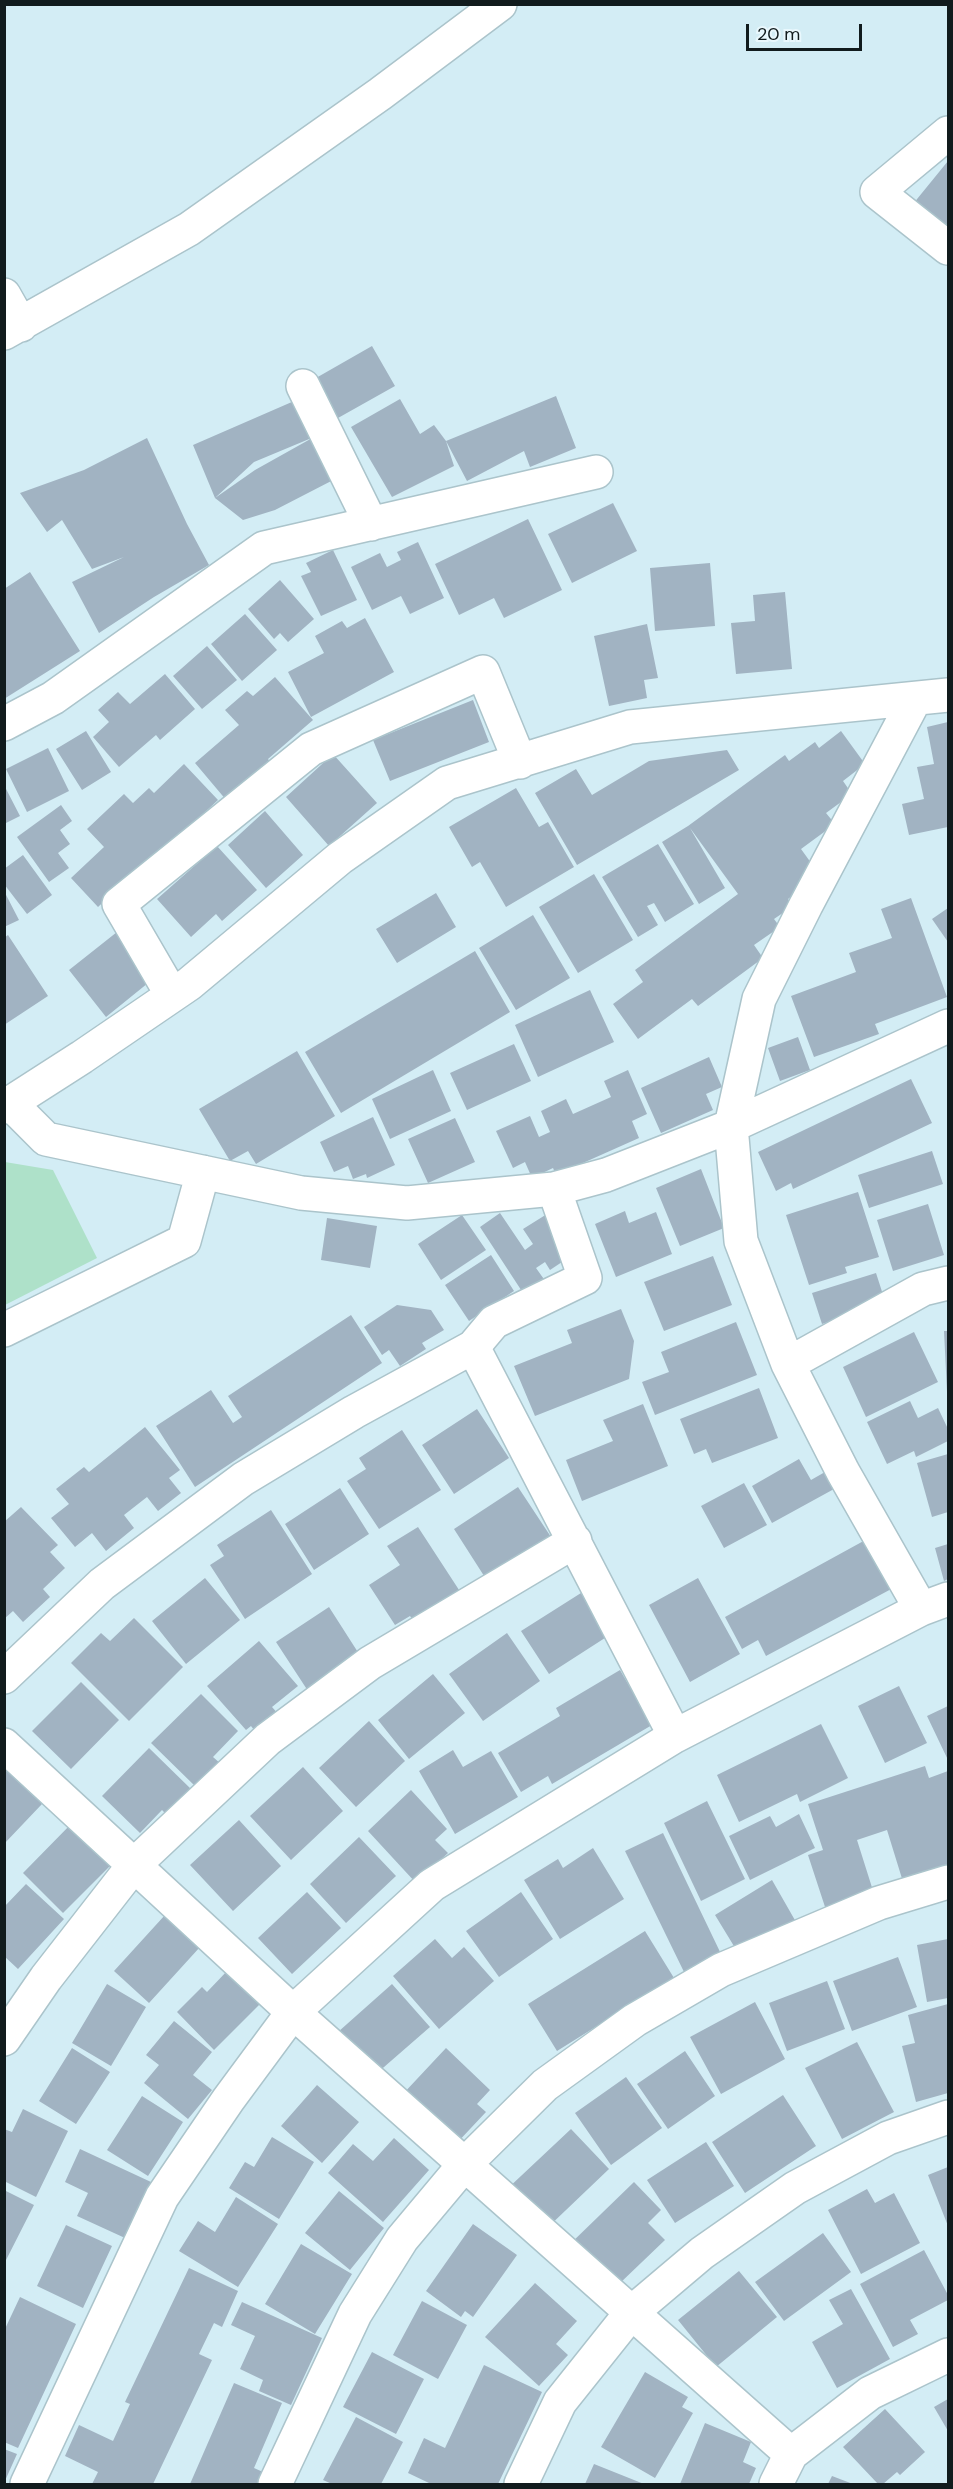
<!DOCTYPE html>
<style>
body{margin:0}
#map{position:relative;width:953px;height:2489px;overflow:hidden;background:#d3edf5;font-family:"DM Sans",sans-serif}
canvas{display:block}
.frame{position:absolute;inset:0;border:6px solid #111b1d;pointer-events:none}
.scale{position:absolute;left:746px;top:24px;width:116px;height:27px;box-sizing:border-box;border:3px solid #111b1d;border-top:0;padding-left:8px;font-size:18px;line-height:21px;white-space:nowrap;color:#111b1d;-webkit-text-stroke:4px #e9f8fd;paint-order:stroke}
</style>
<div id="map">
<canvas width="953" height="2489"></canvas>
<div class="frame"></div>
<div class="scale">20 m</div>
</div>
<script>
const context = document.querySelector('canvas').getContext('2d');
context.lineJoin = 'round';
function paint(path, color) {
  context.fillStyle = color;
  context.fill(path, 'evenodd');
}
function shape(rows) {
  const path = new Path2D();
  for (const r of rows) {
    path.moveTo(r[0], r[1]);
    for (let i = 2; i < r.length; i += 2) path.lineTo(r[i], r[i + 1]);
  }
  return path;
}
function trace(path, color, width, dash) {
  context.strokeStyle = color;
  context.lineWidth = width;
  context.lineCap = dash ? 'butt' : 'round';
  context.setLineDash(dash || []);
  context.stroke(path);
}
const green = shape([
 [5,1162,53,1170,97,1258,5,1305]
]);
const building = shape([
 [948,161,948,234,913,204],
 [372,346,395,386,338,418,316,378],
 [556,396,576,448,530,467,524,451,467,481,446,441],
 [301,398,339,477,275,510,243,520,215,498,193,445],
 [314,437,255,470,215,498,254,462],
 [400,399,420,434,434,425,446,441,454,466,392,497,351,427],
 [147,438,187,524,209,565,154,597,99,633,72,582,124,557,92,569,62,520,47,532,20,493,84,470],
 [613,503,637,551,572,583,548,534],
 [528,519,562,590,504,618,494,598,459,615,435,564],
 [418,542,444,598,410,614,401,596,372,610,351,567,380,553,387,567,401,560,397,552],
 [333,550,357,600,321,616,301,576,311,572,306,563],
 [710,563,715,626,655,631,650,568],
 [30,572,80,651,4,699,4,589],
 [280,580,314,619,288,642,280,633,274,639,248,609],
 [785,592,792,669,736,674,731,623,755,621,753,595],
 [245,614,277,650,242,681,211,644],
 [365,618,394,672,311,717,288,672,324,653,315,636,342,621,347,628],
 [647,624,658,678,644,680,647,698,609,706,594,636],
 [207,646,237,680,202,709,173,676],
 [165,674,195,709,160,740,156,735,119,767,93,737,109,722,98,710,118,692,130,704],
 [275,677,313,720,268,759,271,763,227,801,195,763,239,725,225,710,247,691,253,696],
 [473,700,489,742,390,781,373,740],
 [948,722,948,827,909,835,902,804,924,799,917,767,934,764,927,727],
 [86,731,111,772,82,790,56,749],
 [841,731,865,764,843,781,852,794,826,813,835,824,801,849,814,867,808,885,788,899,793,906,774,919,780,927,754,945,763,958,698,1006,692,999,638,1039,613,1004,643,982,635,970,738,894,690,828,725,888,699,904,662,842,688,826,785,755,789,761,815,742,819,748],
 [48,748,69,791,27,812,6,769],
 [727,750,739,770,577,865,535,793,576,769,592,795,649,761],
 [333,754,377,803,329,846,286,797],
 [184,764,218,800,156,858,153,855,98,907,71,878,104,847,87,829,124,794,133,803,149,788,154,793],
 [4,785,20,816,4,824],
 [516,788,539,827,548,822,574,867,506,907,480,862,472,867,449,827],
 [61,805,72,821,60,830,70,844,58,853,69,868,49,882,17,837],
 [265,811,303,855,266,888,228,845],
 [658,844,694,904,665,922,654,903,647,906,658,925,638,937,602,877],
 [217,846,257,890,222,921,216,914,191,937,157,899],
 [23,855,52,895,27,914,4,884,4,869],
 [594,874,633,940,578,973,539,907],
 [4,891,19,920,4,927],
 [436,893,456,927,397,963,376,929],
 [911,898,947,997,875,1024,879,1034,814,1057,791,996,856,972,849,953,892,938,881,909],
 [948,908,948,942,932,919],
 [533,915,570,978,516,1010,479,948],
 [117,932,153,979,106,1017,69,970],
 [8,935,48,996,4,1025,4,938],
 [475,951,510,1012,341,1113,305,1052],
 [590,990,614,1042,538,1077,515,1025],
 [798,1037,810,1070,780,1081,768,1048],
 [514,1044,531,1081,467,1110,450,1073],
 [297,1051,335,1116,256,1164,248,1151,230,1161,199,1109],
 [709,1057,722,1087,706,1094,713,1110,661,1133,641,1088],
 [433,1070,451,1111,390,1139,372,1099],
 [628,1070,647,1114,632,1121,639,1138,556,1175,553,1168,532,1178,525,1162,513,1168,496,1131,530,1116,539,1137,550,1132,541,1111,566,1099,573,1114,611,1097,604,1081],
 [911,1079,932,1123,793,1189,791,1183,776,1191,758,1152],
 [373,1117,395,1165,367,1178,366,1174,353,1179,348,1166,334,1172,320,1142],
 [455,1118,475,1162,428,1183,408,1139],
 [932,1151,943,1184,869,1208,858,1175],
 [701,1169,724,1228,680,1246,656,1188],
 [858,1192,879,1257,845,1267,847,1273,809,1285,786,1215],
 [928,1204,944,1255,893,1271,877,1220],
 [625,1211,629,1223,656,1212,672,1254,616,1277,595,1224],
 [500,1213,525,1250,533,1244,523,1229,547,1214,574,1254,550,1270,545,1262,536,1268,546,1282,525,1296,480,1227],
 [462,1215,486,1250,441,1280,418,1244],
 [327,1218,377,1226,370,1268,321,1260],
 [491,1255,514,1291,469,1321,445,1285],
 [713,1256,732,1305,664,1331,644,1282],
 [876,1273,886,1304,822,1324,812,1293],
 [397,1305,431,1310,444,1330,422,1343,426,1349,400,1366,389,1350,382,1355,364,1327],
 [621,1309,634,1341,629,1379,535,1416,514,1366,572,1343,567,1330],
 [351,1315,382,1363,195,1487,156,1426,211,1390,233,1423,242,1417,228,1396],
 [736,1322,757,1375,655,1415,642,1382,669,1372,661,1352],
 [944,1331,948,1331,948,1392,947,1392],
 [914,1332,938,1382,866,1417,843,1367],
 [759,1388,778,1438,712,1463,706,1449,694,1454,680,1419],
 [910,1401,918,1418,938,1408,948,1429,948,1441,916,1457,914,1451,887,1464,867,1422],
 [643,1404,668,1466,582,1501,566,1460,613,1441,603,1420],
 [477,1409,509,1458,454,1494,422,1445],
 [145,1427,180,1470,169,1478,181,1493,158,1511,147,1497,124,1515,134,1528,106,1551,92,1533,75,1547,51,1518,69,1504,56,1489,84,1467,89,1472],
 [402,1430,441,1490,379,1529,347,1481,366,1469,359,1458],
 [948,1454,948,1512,932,1517,917,1463],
 [799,1459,811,1480,825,1472,834,1489,772,1523,752,1486],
 [744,1483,767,1525,724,1548,701,1506],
 [518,1487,551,1537,486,1579,454,1529],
 [340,1488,369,1534,314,1570,285,1524],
 [21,1507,58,1545,50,1552,65,1568,43,1589,50,1597,23,1622,13,1611,4,1619,4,1522],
 [271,1510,312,1574,245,1619,210,1565,224,1556,217,1545],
 [418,1527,461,1593,415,1623,410,1616,395,1625,369,1585,400,1565,387,1546],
 [869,1538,895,1587,766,1656,758,1640,742,1649,725,1617],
 [948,1544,948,1579,944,1581,935,1548],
 [205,1578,240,1620,186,1664,152,1621],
 [698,1578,740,1654,690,1682,649,1605],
 [581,1593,608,1636,549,1674,521,1631],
 [329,1607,361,1657,308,1691,276,1642],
 [134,1618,183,1667,129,1721,71,1663,101,1633,110,1641],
 [507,1633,540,1681,483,1721,449,1674],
 [259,1641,298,1686,272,1707,280,1716,258,1735,251,1726,246,1730,207,1686],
 [620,1670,652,1725,552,1784,548,1776,521,1792,498,1753,560,1716,556,1708],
 [433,1674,465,1713,409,1759,378,1720],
 [81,1682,119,1720,71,1769,32,1731],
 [899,1686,927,1743,885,1763,858,1706],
 [201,1694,238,1731,213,1757,221,1764,197,1788,151,1743],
 [948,1706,948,1760,927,1716],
 [369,1721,405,1761,356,1807,319,1768],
 [821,1724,848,1778,800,1802,797,1794,739,1822,717,1775],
 [149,1748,192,1790,167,1815,162,1810,140,1833,102,1796],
 [453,1750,463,1767,491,1751,518,1797,455,1834,419,1771],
 [925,1766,929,1778,948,1771,948,1871,904,1885,887,1830,857,1840,875,1897,827,1913,808,1855,823,1850,808,1804],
 [303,1767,343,1811,291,1860,250,1816],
 [4,1768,42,1804,4,1844],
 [411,1790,447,1829,435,1840,448,1853,416,1883,368,1831],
 [707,1801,745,1879,701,1901,664,1823],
 [799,1814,815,1848,750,1880,729,1836,770,1816,776,1827],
 [239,1820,281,1866,233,1911,190,1865],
 [73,1822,114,1862,63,1913,23,1873],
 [663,1833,722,1956,685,1974,625,1851],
 [359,1837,396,1876,346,1923,310,1884],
 [593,1848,624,1899,560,1939,524,1880,558,1859,563,1868],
 [772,1880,796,1922,740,1956,715,1915],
 [26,1884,64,1919,18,1969,4,1956,4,1907],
 [307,1892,341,1928,292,1974,258,1938],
 [521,1892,553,1939,499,1977,466,1931],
 [165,1915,200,1947,149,2003,114,1971],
 [645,1931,674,1978,557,2051,528,2004],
 [435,1939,452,1958,464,1947,494,1981,439,2029,393,1976],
 [948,1939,948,1998,927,2002,917,1945],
 [898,1957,917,2007,852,2031,833,1981],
 [228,1970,261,2003,214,2050,177,2012,202,1987,207,1992],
 [827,1981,845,2029,787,2051,769,2003],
 [107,1984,146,2007,111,2066,72,2043],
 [392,1984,430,2027,376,2074,338,2032],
 [755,2002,785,2059,721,2094,690,2037],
 [948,2004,948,2093,916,2102,902,2046,915,2043,908,2015],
 [174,2021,212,2052,193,2075,212,2090,188,2119,144,2083,159,2065,146,2055],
 [857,2042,894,2112,842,2139,805,2068],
 [72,2048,110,2072,76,2124,39,2101],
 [446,2048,490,2090,477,2104,486,2112,455,2145,402,2095],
 [685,2051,715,2096,668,2129,637,2084],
 [626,2077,662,2128,611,2165,575,2113],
 [317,2085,359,2122,322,2163,281,2126],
 [783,2095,816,2146,745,2193,712,2142],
 [142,2096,183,2122,148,2176,107,2150],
 [23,2109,68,2131,36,2197,4,2181,4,2129,12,2132],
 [571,2129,609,2169,544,2231,505,2191],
 [272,2137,314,2162,279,2219,229,2188,245,2162,254,2167],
 [394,2138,429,2170,383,2222,328,2173,353,2144,373,2161],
 [706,2142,734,2186,675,2223,647,2180],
 [80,2149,151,2182,125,2238,77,2216,88,2193,65,2182],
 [948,2167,948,2226,928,2175],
 [634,2182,661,2210,648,2223,665,2240,618,2285,568,2246],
 [867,2189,875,2203,894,2193,920,2243,861,2274,828,2210],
 [4,2190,34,2205,4,2264],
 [339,2191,384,2228,350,2270,305,2233],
 [236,2197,278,2224,238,2287,179,2251,198,2221,215,2232],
 [473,2224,517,2255,473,2317,465,2311,461,2317,426,2291],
 [66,2225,112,2246,83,2308,37,2286],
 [823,2233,851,2272,784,2321,755,2282],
 [301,2244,352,2274,315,2334,265,2304],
 [924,2250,948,2295,948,2300,910,2320,918,2334,893,2347,860,2284],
 [189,2268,238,2291,222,2327,214,2323,199,2354,212,2360,153,2484,92,2484,98,2472,65,2456,79,2425,113,2441,130,2404,125,2402],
 [739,2271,777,2317,716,2367,678,2320],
 [535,2283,577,2321,556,2344,568,2355,539,2386,485,2337],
 [851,2289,890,2359,837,2388,812,2342,843,2324,829,2300],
 [20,2297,76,2324,18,2448,4,2442,4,2331],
 [422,2301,467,2325,438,2379,393,2355],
 [242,2302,322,2338,291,2405,259,2391,263,2380,240,2369,255,2336,231,2325],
 [372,2352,424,2379,396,2434,343,2407],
 [484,2365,542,2392,498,2484,428,2484,429,2483,408,2473,424,2438,445,2448],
 [645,2372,688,2397,682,2407,693,2413,655,2478,601,2447],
 [234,2383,282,2403,254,2468,263,2472,258,2484,190,2484],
 [948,2399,948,2431,934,2407],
 [885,2409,925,2452,900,2475,897,2472,883,2484,878,2484,843,2447],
 [356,2417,403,2442,381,2484,332,2484,323,2480],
 [705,2423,751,2442,743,2462,756,2468,749,2484,680,2484],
 [4,2449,17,2454,4,2483],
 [594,2464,644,2484,585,2484],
 [832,2476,853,2484,828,2484]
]);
const minor = shape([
 [948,133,877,192,948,248],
 [4,295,21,325],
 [4,333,189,229,380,94,500,4],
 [303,386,371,524],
 [915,699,806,905,759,999,731,1126,741,1241,788,1364,843,1472,921,1609],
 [4,724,53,698,264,548,596,472],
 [172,995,119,904,311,749,483,672,520,762],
 [10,1103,46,1139,301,1193,407,1203,554,1189,606,1175,731,1126,948,1026],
 [4,1107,82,1057,189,984,340,858,447,783,630,727,948,695],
 [4,1330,184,1241,203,1172],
 [473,1347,675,1736],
 [788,1364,923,1289,948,1283],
 [4,1677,102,1584,243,1479,354,1412,473,1347,494,1322,585,1278,554,1189],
 [4,1745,293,2012,791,2454],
 [4,2039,46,1978,134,1865,268,1739,370,1663,575,1541],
 [27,2484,162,2197,228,2100,293,2012,432,1885,675,1736,921,1609,948,1599],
 [275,2484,355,2314,402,2239,464,2165,545,2085,635,2020,721,1970,879,1903,948,1882],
 [521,2484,560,2402,631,2313,702,2253,795,2188,888,2138,948,2117],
 [776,2484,791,2454,870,2393,948,2355]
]);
paint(green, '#aee1c9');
paint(building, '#a1b3c2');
trace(minor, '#abc4cb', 36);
trace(minor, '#fff', 33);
</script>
